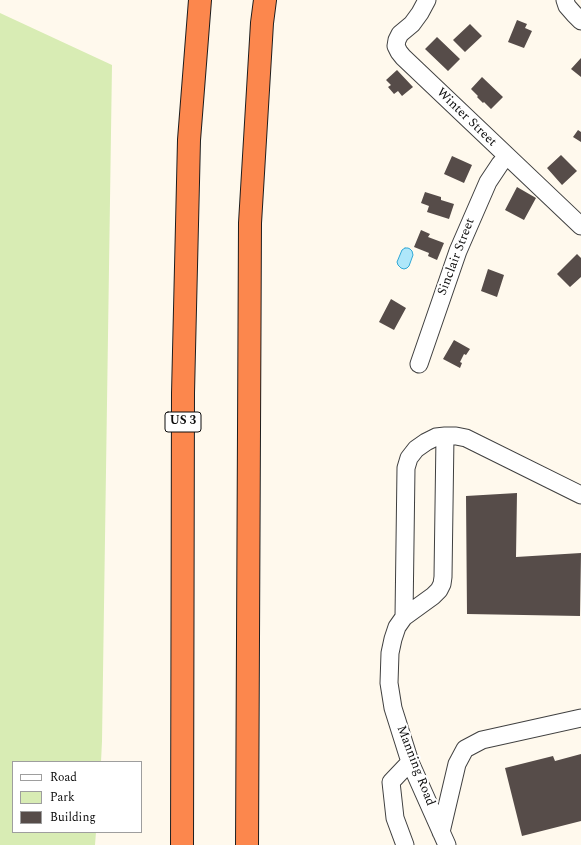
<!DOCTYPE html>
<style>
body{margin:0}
#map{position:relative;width:581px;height:845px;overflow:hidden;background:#fff9ed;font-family:Spectral,serif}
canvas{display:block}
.legend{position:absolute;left:12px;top:761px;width:130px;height:72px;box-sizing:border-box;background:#fff;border:1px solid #9e9e9e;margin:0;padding:5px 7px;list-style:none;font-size:12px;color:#0d0d0d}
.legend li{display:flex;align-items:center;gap:8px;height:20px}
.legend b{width:20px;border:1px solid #9e9e9e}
</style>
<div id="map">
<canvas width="581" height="845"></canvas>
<ul class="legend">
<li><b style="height:5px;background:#fff"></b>Road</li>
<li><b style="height:11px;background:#d8ecb4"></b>Park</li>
<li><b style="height:11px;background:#564c49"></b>Building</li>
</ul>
</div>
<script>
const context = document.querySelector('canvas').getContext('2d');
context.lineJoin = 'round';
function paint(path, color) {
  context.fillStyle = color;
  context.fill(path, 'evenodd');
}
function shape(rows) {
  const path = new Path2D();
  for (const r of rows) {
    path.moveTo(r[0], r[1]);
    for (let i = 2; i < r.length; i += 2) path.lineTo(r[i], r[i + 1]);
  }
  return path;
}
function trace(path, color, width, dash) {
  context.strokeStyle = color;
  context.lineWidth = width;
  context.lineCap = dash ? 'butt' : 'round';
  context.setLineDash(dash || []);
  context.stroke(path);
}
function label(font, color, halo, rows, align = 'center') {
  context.font = font + ' Spectral,serif';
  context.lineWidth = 4;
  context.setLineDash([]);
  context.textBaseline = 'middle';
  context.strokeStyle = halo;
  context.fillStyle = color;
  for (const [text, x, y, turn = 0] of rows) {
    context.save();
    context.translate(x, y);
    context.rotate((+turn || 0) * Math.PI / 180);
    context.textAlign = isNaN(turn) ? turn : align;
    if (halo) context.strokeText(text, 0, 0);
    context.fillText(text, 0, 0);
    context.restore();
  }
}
const green = shape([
 [0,13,112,65,102,741,101,762,13,762,13,832,96,832,95,845,0,845]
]);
const water = shape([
 [405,248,408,248,410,249,412,251,413,255,409,266,407,268,404,269,401,268,398,265,397,262,402,250,405,248]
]);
const building = shape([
 [517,20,527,24,525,28,532,31,524,48,508,42],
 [470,24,482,36,465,52,453,40],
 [437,37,460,59,448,71,425,49],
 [581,58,581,77,571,69],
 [397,70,413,87,402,96,398,91,394,94,388,87,391,85,386,80],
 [482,77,503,97,491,109,484,102,483,103,477,97,478,96,471,89],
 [578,130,581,132,581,142,573,137],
 [561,155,577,171,562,185,547,168],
 [452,156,472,165,464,183,444,174],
 [517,187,536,198,524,220,505,210],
 [425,192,441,197,441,200,454,204,449,219,427,212,429,206,421,203],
 [421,230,430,234,428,237,444,243,437,260,428,256,429,253,414,247],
 [577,254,581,258,581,277,570,287,557,274],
 [488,269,504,275,497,297,481,291],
 [391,299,406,308,394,330,379,322],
 [454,340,470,349,466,355,464,354,460,362,462,363,460,368,443,359],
 [517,493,516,557,581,553,580,616,467,614,466,496],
 [581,754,581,821,522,836,505,768,553,756,555,761]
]);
const minor = shape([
 [427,0,420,13,412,24,400,34,397,40,396,46,399,52,403,57,581,226],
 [565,0,567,6,574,14,581,21],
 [419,364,458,251,488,182,500,164,507,156],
 [445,436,443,577,442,584,439,590,433,596,404,617,397,627,393,639,390,653,389,683,393,708,410,762,447,845],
 [404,617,406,468,409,458,416,449,426,442,436,437,445,436,456,436,466,438,581,495],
 [441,832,457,764,465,749,482,740,581,718],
 [405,845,395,818,391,782,410,762]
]);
const highway = shape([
 [182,845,183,393,189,140,200,0],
 [247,845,250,223,262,23,265,0]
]);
const shields = [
 [183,422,36]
];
const shieldNames = [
 ["US 3",183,422]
];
const streetNames = [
 ["Winter Street",466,118,44],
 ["Sinclair Street",457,257,-69],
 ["Manning Road",415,766,69]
];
paint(green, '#d8ecb4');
paint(water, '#aee7fa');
trace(water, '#31a8d5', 1);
paint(building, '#564c49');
trace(minor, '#404040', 19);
trace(highway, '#1e1e1e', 24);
trace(minor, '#fff', 17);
trace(highway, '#fc874d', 22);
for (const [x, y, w] of shields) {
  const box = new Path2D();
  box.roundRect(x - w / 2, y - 10, w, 20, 3);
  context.fillStyle = '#fff';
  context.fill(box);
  trace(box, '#0d0d0d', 1);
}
label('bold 12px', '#0d0d0d', null, shieldNames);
label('13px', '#0d0d0d', '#fff', streetNames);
</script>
